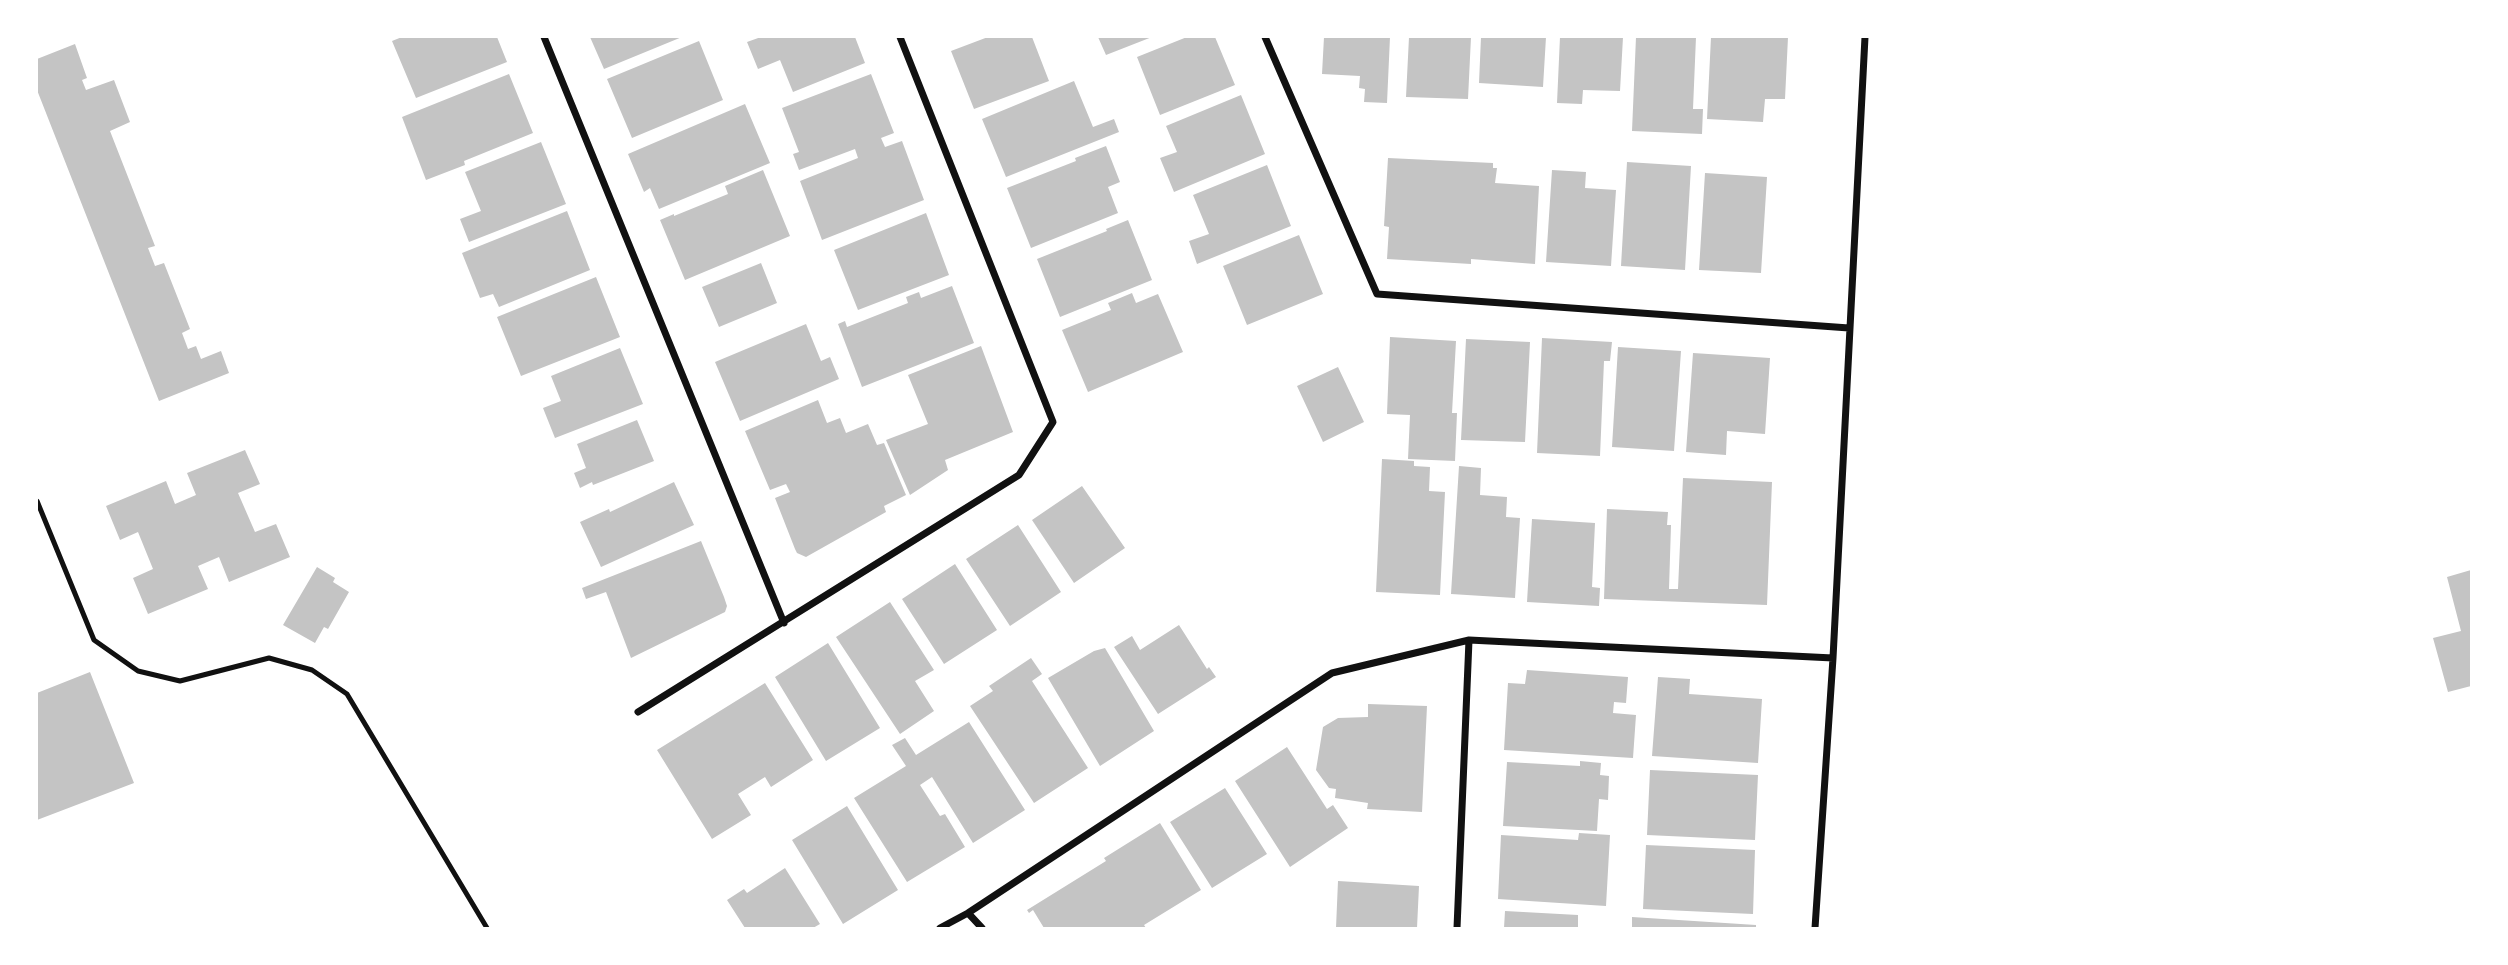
<!DOCTYPE html>
<style>
body{margin:0}
#map{position:relative;width:2508px;height:965px;overflow:hidden;background:#fff;font-family:Barlow,sans-serif}
canvas{display:block}
.frame{position:absolute;inset:0;border:38px solid #fff;pointer-events:none}
</style>
<div id="map">
<canvas width="2508" height="965"></canvas>
<div class="frame"></div>
</div>
<script>
const context = document.querySelector('canvas').getContext('2d');
context.lineJoin = 'round';
function paint(path, color) {
  context.fillStyle = color;
  context.fill(path, 'evenodd');
}
function shape(rows) {
  const path = new Path2D();
  for (const r of rows) {
    path.moveTo(r[0], r[1]);
    for (let i = 2; i < r.length; i += 2) path.lineTo(r[i], r[i + 1]);
  }
  return path;
}
function trace(path, color, width, dash) {
  context.strokeStyle = color;
  context.lineWidth = width;
  context.lineCap = dash ? 'butt' : 'round';
  context.setLineDash(dash || []);
  context.stroke(path);
}
const building = shape([
 [402,37,497,37,507,62,416,98,392,41],
 [590,37,682,37,604,69],
 [761,37,855,37,865,63,793,92,780,60,758,69,747,42],
 [988,37,1032,37,1049,81,974,109,951,51],
 [1098,37,1152,37,1106,55],
 [1187,37,1215,37,1235,85,1160,115,1137,57],
 [1324,37,1390,37,1387,103,1364,102,1365,89,1359,88,1360,76,1322,74],
 [1409,37,1471,37,1468,99,1406,97],
 [1481,37,1546,37,1543,87,1479,83],
 [1560,37,1623,37,1620,91,1583,90,1582,104,1557,103],
 [1636,37,1696,37,1693,109,1703,109,1702,134,1632,131],
 [1711,37,1788,37,1785,99,1765,99,1763,122,1707,119],
 [699,41,723,100,632,138,607,79],
 [75,44,87,78,82,80,86,90,114,80,130,122,110,131,155,246,148,248,155,266,164,263,190,329,182,333,188,349,196,346,201,359,221,351,229,373,159,401,37,90,37,59],
 [509,74,533,133,464,161,465,165,426,180,402,117],
 [871,74,894,133,881,138,885,147,902,141,924,200,822,240,800,181,858,158,855,149,799,170,793,154,799,152,782,108],
 [1074,81,1093,127,1114,119,1119,132,1006,177,982,119],
 [1241,95,1265,154,1174,192,1160,158,1177,152,1166,126],
 [745,104,770,163,659,209,650,188,644,192,628,154],
 [541,142,566,204,469,242,460,219,481,211,465,172],
 [1106,146,1120,182,1108,187,1118,213,1031,248,1007,188,1076,161,1075,158],
 [1388,158,1493,163,1493,168,1497,168,1495,183,1539,186,1535,264,1471,259,1471,264,1387,259,1389,227,1384,226],
 [1627,162,1691,166,1685,270,1621,266],
 [1267,165,1291,226,1197,264,1189,241,1209,234,1193,195],
 [763,170,790,236,685,280,660,220,674,214,674,216,728,194,725,186],
 [1552,170,1586,172,1585,188,1616,190,1611,266,1546,262],
 [1705,173,1767,177,1761,273,1699,270],
 [567,211,590,270,499,307,493,294,480,298,462,253],
 [926,213,949,275,858,310,834,250],
 [1128,220,1152,280,1060,317,1037,259,1107,231,1106,229],
 [1299,235,1323,294,1247,325,1223,266],
 [761,263,777,303,719,327,702,287],
 [596,277,620,337,521,376,497,317],
 [952,286,974,343,862,387,838,324,845,321,847,327,908,303,906,297,919,292,921,298],
 [1132,293,1136,303,1158,294,1183,352,1088,392,1062,330,1111,310,1108,303],
 [806,324,821,361,830,357,839,379,740,421,715,362],
 [1390,337,1456,341,1452,413,1457,413,1455,461,1408,459,1410,415,1387,414],
 [1542,338,1612,342,1610,361,1604,361,1600,456,1537,453],
 [1466,339,1530,342,1525,442,1461,440],
 [981,346,1013,432,945,460,948,470,910,495,886,440,928,424,908,375],
 [1618,347,1681,351,1674,451,1612,447],
 [620,348,643,404,555,438,543,408,561,401,551,376],
 [1693,353,1770,358,1765,434,1727,431,1726,455,1686,452],
 [1338,367,1364,422,1323,442,1297,386],
 [818,400,827,423,840,418,846,433,868,424,877,445,884,443,906,495,884,506,886,512,806,557,797,553,795,549,775,498,790,492,786,484,770,490,745,431],
 [637,420,654,461,593,485,592,482,580,488,574,473,586,468,577,444],
 [245,450,260,484,238,493,255,532,276,524,290,557,229,582,219,557,198,566,208,589,148,614,133,578,153,569,138,532,120,540,106,506,166,481,175,504,196,495,187,473],
 [1382,459,1414,461,1414,466,1430,467,1429,491,1445,492,1440,595,1376,592],
 [1459,466,1481,468,1480,495,1507,497,1506,517,1520,518,1515,598,1451,594],
 [1683,478,1772,482,1767,605,1604,599,1607,509,1668,512,1667,525,1671,525,1669,589,1678,589],
 [674,482,694,525,601,567,580,522,609,509,610,512],
 [1082,486,1125,548,1074,583,1032,520],
 [1532,519,1595,523,1592,587,1600,588,1599,606,1527,602],
 [1018,525,1061,592,1010,626,966,559],
 [701,541,724,597,727,606,725,612,631,658,606,592,586,599,582,588],
 [955,564,997,630,944,664,902,599],
 [317,567,335,578,333,582,349,592,328,629,324,627,315,643,283,625],
 [2471,570,2471,686,2448,692,2433,638,2461,631,2447,577],
 [890,602,934,670,915,681,934,711,900,734,836,637],
 [1179,625,1207,669,1209,667,1216,677,1158,714,1114,647,1132,636,1140,650],
 [828,643,880,728,826,761,775,677],
 [1105,648,1154,731,1100,766,1048,678,1094,651],
 [1031,658,1042,674,1032,681,1088,768,1034,803,970,706,993,691,989,686],
 [1527,670,1628,677,1626,703,1614,702,1613,713,1636,715,1633,758,1504,750,1508,683,1525,684],
 [90,672,134,783,37,820,37,693],
 [1658,677,1690,679,1689,694,1762,699,1758,763,1652,756],
 [765,683,813,760,771,787,765,777,738,794,751,815,712,839,657,750],
 [1368,704,1427,706,1422,812,1367,809,1368,803,1335,798,1336,789,1329,788,1316,770,1323,727,1338,718,1368,717],
 [969,722,1025,810,973,843,932,777,920,785,940,816,945,814,965,847,907,882,854,798,906,766,892,745,905,738,916,755],
 [1287,747,1327,809,1333,805,1348,828,1290,867,1235,781],
 [1580,761,1601,763,1600,775,1609,776,1608,800,1599,799,1597,831,1503,826,1507,762,1580,766],
 [1650,770,1758,775,1755,840,1647,835],
 [1225,788,1267,854,1212,888,1170,822],
 [847,806,898,890,843,924,792,840],
 [1160,823,1201,890,1144,925,1146,928,1044,928,1033,910,1029,913,1027,910,1106,861,1104,858],
 [1579,833,1610,835,1606,906,1498,899,1501,835,1578,840],
 [1646,845,1755,850,1753,914,1643,909],
 [785,868,820,924,813,928,745,928,727,900,744,889,747,893],
 [1338,881,1419,886,1417,928,1336,928],
 [1505,911,1578,915,1578,928,1504,928],
 [1632,917,1756,925,1756,928,1632,928]
]);
const service = shape([
 [37,501,94,640,138,671,180,681,269,658,312,670,347,694,487,928]
]);
const minor = shape([
 [544,37,784,623],
 [1265,37,1377,294,1849,328],
 [638,712,1019,475,1053,422,900,37],
 [968,913,982,928],
 [940,928,968,913,1332,673,1469,640,1833,658],
 [1457,928,1469,640],
 [1815,928,1833,658,1865,37]
]);
paint(building, '#c4c4c4');
trace(service, '#111', 5);
trace(minor, '#111', 7);
</script>
